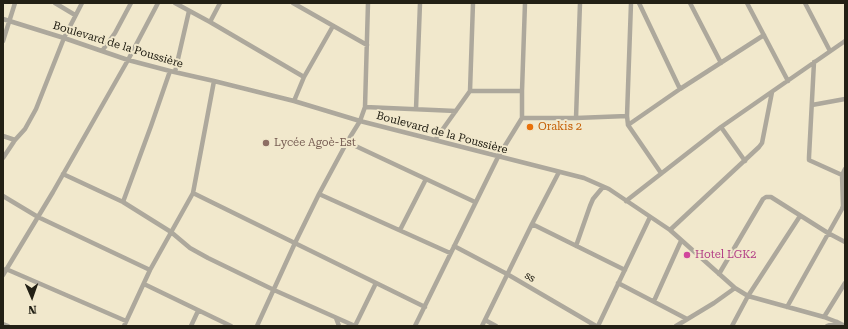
<!DOCTYPE html>
<meta charset="utf-8">
<style>
body{margin:0}
#map{position:relative;width:848px;height:329px;overflow:hidden;background:#f1e8cc;font-family:"Roboto Serif",serif}
canvas{display:block}
.frame{position:absolute;inset:0;border:4px solid #232015;pointer-events:none}
.north{position:absolute;left:12px;top:277px;width:40px;height:40px;-webkit-text-stroke:3px #f1e8cc;paint-order:stroke;rotate:178deg;font-size:11px;font-weight:700;line-height:16px;text-align:center;color:#232015}
.north::after{content:'';display:block;margin:auto;width:14px;height:18px;background:#232015;clip-path:polygon(50% 0,100% 100%,50% 72%,0 100%)}
</style>
<div id="map">
<canvas width="848" height="329"></canvas>
<div class="frame"></div>
<div class="north">N</div>
</div>
<script>
const context = document.querySelector('canvas').getContext('2d');
context.lineJoin = 'round';
function shape(rows) {
  const path = new Path2D();
  for (const r of rows) {
    path.moveTo(r[0], r[1]);
    for (let i = 2; i < r.length; i += 2) path.lineTo(r[i], r[i + 1]);
  }
  return path;
}
function trace(path, color, width, dash) {
  context.strokeStyle = color;
  context.lineWidth = width;
  context.lineCap = dash ? 'butt' : 'round';
  context.setLineDash(dash || []);
  context.stroke(path);
}
function label(font, color, halo, rows, align = 'center') {
  context.font = font + ' "Roboto Serif",serif';
  context.lineWidth = 4;
  context.setLineDash([]);
  context.textBaseline = 'middle';
  context.strokeStyle = halo;
  context.fillStyle = color;
  for (const [text, x, y, turn = 0] of rows) {
    context.save();
    context.translate(x, y);
    context.rotate((+turn || 0) * Math.PI / 180);
    context.textAlign = isNaN(turn) ? turn : align;
    if (halo) context.strokeText(text, 0, 0);
    context.fillText(text, 0, 0);
    context.restore();
  }
}
const minor = shape([
 [55,3,75,15],
 [175,3,210,22,304,77,294,101],
 [293,3,367,45],
 [631,3,627,116,628,125,661,173],
 [639,3,680,89],
 [690,3,721,63],
 [747,3,788,81],
 [805,3,830,51],
 [3,19,64,38,128,60,170,71,214,81,294,101,360,121,584,178,609,189,670,230,735,288,748,296,824,317,837,322,845,326],
 [210,22,220,3],
 [3,41,15,3],
 [102,51,115,33,131,3],
 [814,62,809,157,809,160,811,161,842,175],
 [175,72,189,11],
 [304,77,333,26],
 [470,91,473,3],
 [812,105,845,99],
 [365,107,456,111],
 [416,109,420,3],
 [522,118,576,118,627,116],
 [576,118,580,3],
 [628,125,680,89,764,35],
 [721,127,745,161],
 [3,136,15,140],
 [435,140,470,91,522,91],
 [347,142,475,202],
 [3,158,15,140,25,129,36,109,64,38,82,3],
 [63,174,123,202,171,232,190,248,208,258,274,290,355,326],
 [193,193,425,307],
 [319,194,450,253],
 [3,196,38,217,150,270],
 [626,201,721,127,845,41],
 [123,202,151,126,170,71],
 [532,224,625,270],
 [400,230,426,179],
 [670,230,759,147,762,143,772,92],
 [454,246,507,274,596,326],
 [576,246,590,206,593,199,603,187],
 [6,269,126,321],
 [719,274,763,199,766,197,771,197,828,233,845,242],
 [3,275,53,192,128,60,158,3],
 [618,283,687,319],
 [144,284,231,326],
 [654,301,681,241],
 [787,307,842,209,843,206,842,175,845,169],
 [824,317,845,283],
 [336,318,339,326],
 [485,320,496,326],
 [3,324,8,326],
 [124,326,150,270,193,193,214,81],
 [191,326,198,311],
 [257,326,295,243,319,194,347,142,360,121,365,107,368,3],
 [355,326,376,283],
 [415,326,498,157,522,118,522,91,525,3],
 [482,326,532,224,559,172],
 [598,326,650,217],
 [676,326,714,303,735,288],
 [732,326,748,296,800,216],
 [827,326,837,322,837,326]
]);
const markers = [
 [530,127,4,"#e8710a"],
 [266,143,4,"#8d6e63"],
 [687,255,4,"#d1479c"]
];
const streetNames = [
 ["Boulevard de la Poussière",118,45,17],
 ["Boulevard de la Poussière",442,133,15],
 ["ss",530,277,30]
];
const foodNames = [
 ["Orakis 2",538,127]
];
const educationNames = [
 ["Lycée Agoè-Est",274,143]
];
const hotelNames = [
 ["Hotel LGK2",695,255]
];
trace(minor, '#ada89c', 4.5);
for (const [x, y, r, color] of markers) {
  const dot = new Path2D();
  dot.arc(x, y, r, 0, 2 * Math.PI);
  context.fillStyle = color;
  context.fill(dot);
  trace(dot, '#f1e8cc', 1.5);
}
label('11px', '#232015', '#f1e8cc', streetNames);
label('11px', '#c56008', '#f1e8cc', foodNames, 'left');
label('11px', '#785e54', '#f1e8cc', educationNames, 'left');
label('11px', '#b23c85', '#f1e8cc', hotelNames, 'left');
</script>
